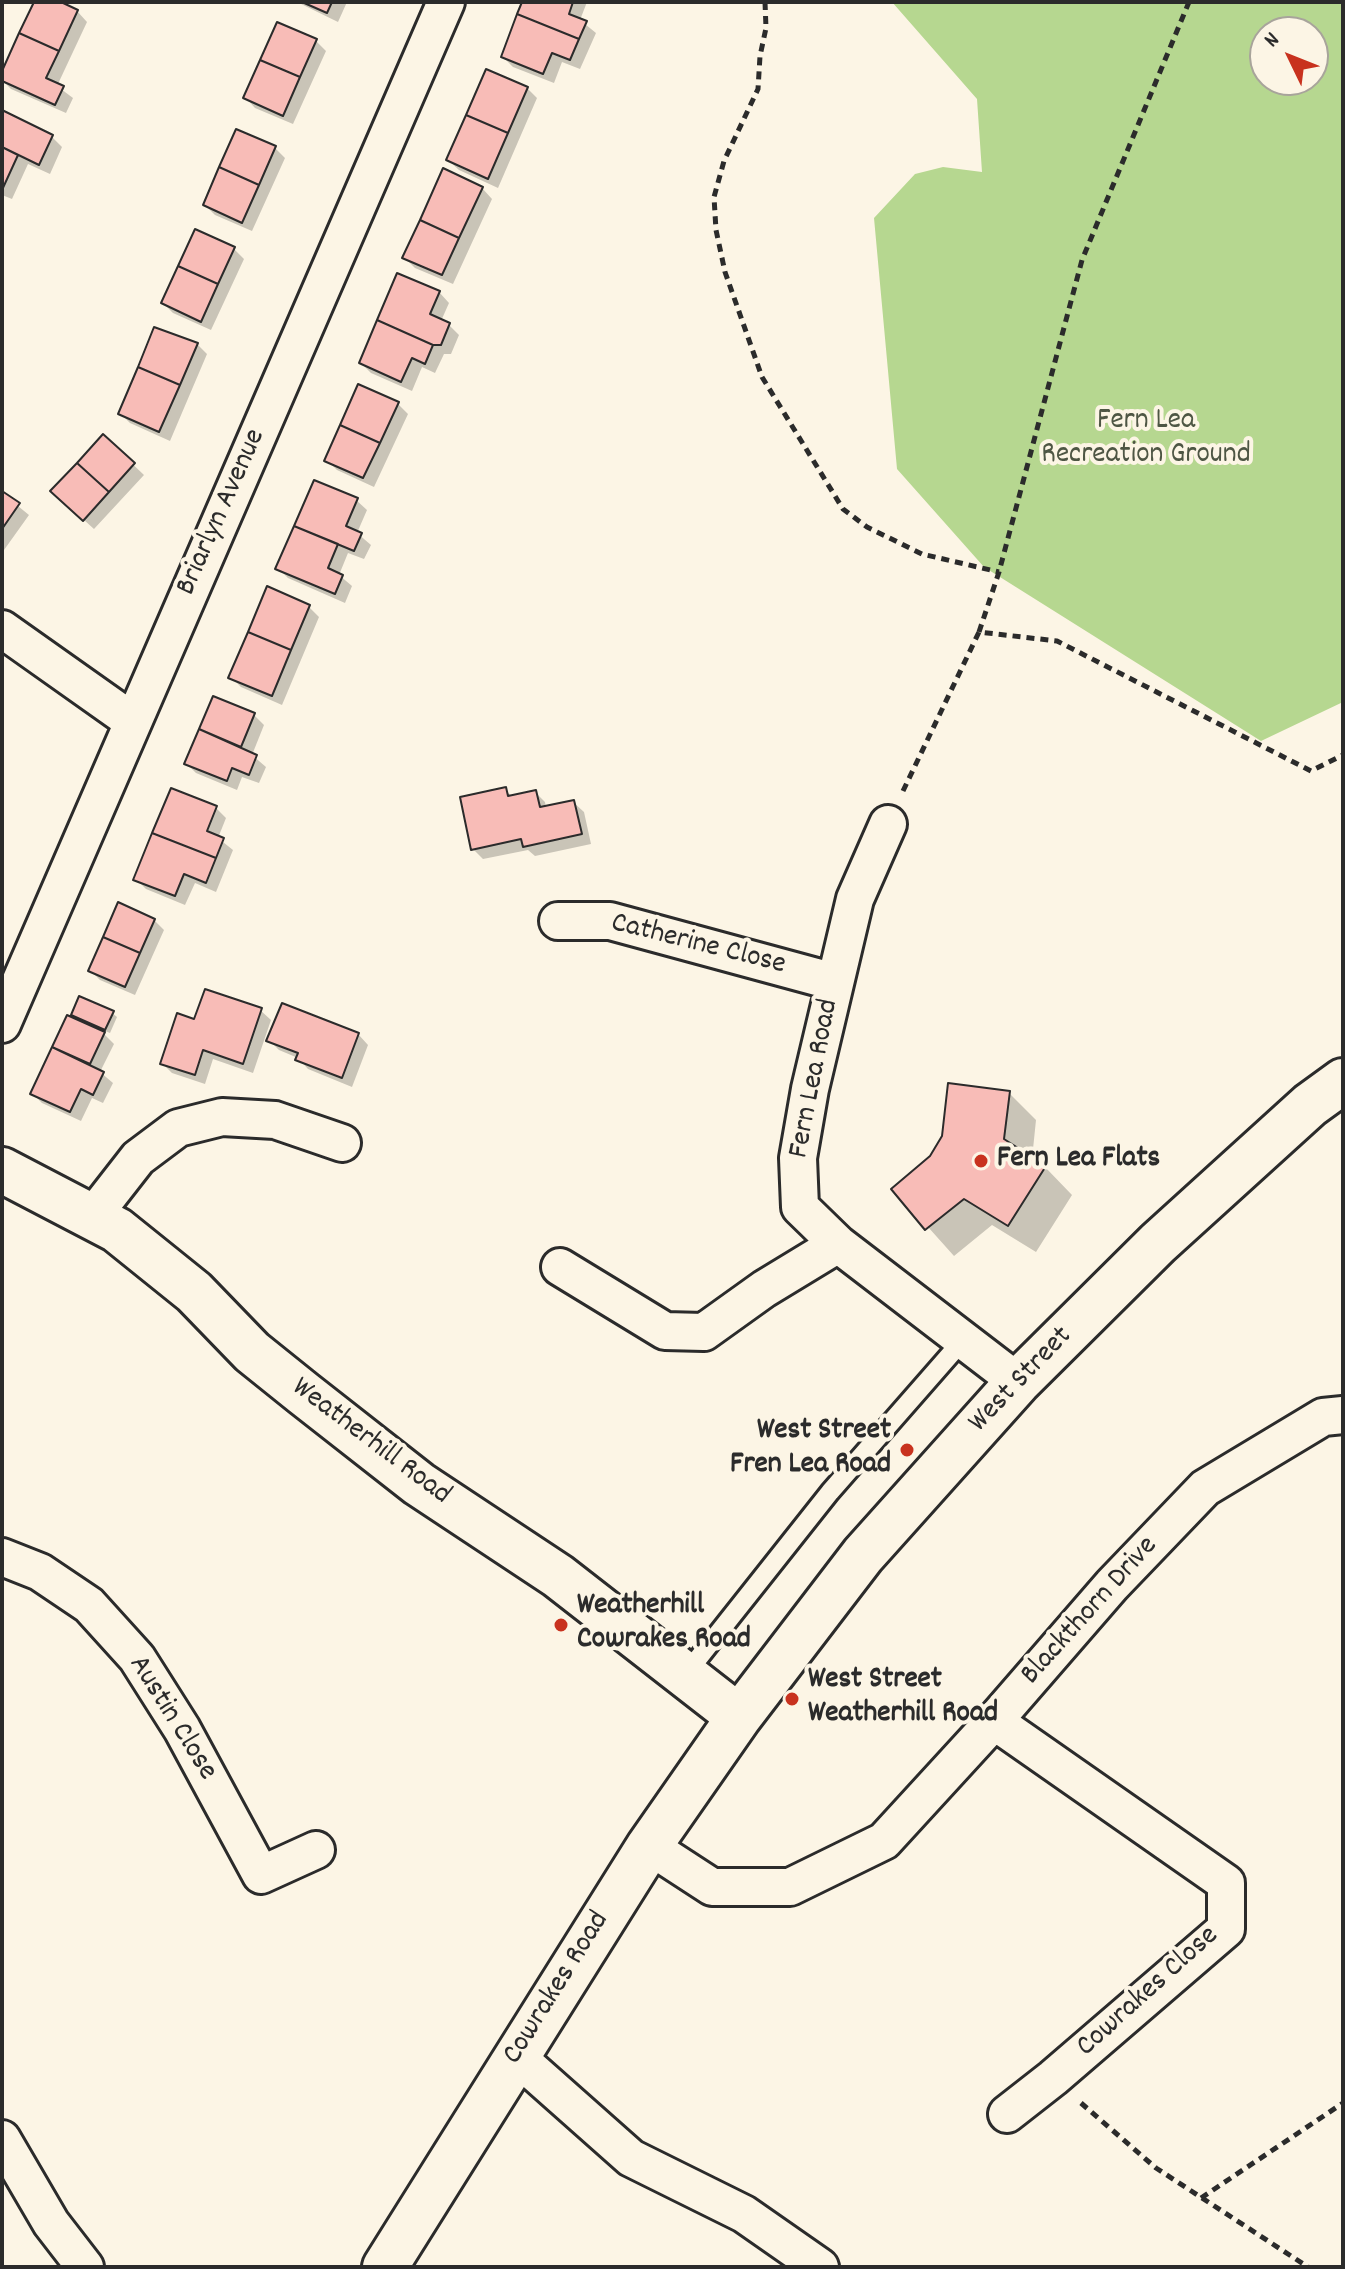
<!DOCTYPE html>
<style>
body{margin:0}
#map{position:relative;width:1345px;height:2269px;overflow:hidden;background:#fcf5e5;font-family:Dekko,sans-serif}
canvas{display:block}
.frame{position:absolute;inset:0;border:4px solid #2b2b2b;pointer-events:none}
.north{position:absolute;left:1249px;top:16px;width:80px;height:80px;box-sizing:border-box;background:#fcf5e5;border:2px solid #a8a49b;border-radius:50%;rotate:313deg;font-size:22px;font-weight:700;line-height:32px;text-align:center;color:#2b2b2b}
.north::after{content:'';display:block;margin:auto;width:28px;height:36px;background:#c8321e;clip-path:polygon(50% 0,100% 100%,50% 72%,0 100%)}
</style>
<div id="map">
<canvas width="1345" height="2269"></canvas>
<div class="frame"></div>
<div class="north">N</div>
</div>
<script>
const context = document.querySelector('canvas').getContext('2d');
context.lineJoin = 'round';
function paint(path, color) {
  context.fillStyle = color;
  context.fill(path, 'evenodd');
}
function shape(rows) {
  const path = new Path2D();
  for (const r of rows) {
    path.moveTo(r[0], r[1]);
    for (let i = 2; i < r.length; i += 2) path.lineTo(r[i], r[i + 1]);
  }
  return path;
}
function trace(path, color, width, dash) {
  context.strokeStyle = color;
  context.lineWidth = width;
  context.lineCap = dash ? 'butt' : 'round';
  context.setLineDash(dash || []);
  context.stroke(path);
}
function label(font, color, halo, rows, align = 'center') {
  context.font = font + ' Dekko,sans-serif';
  context.lineWidth = 8;
  context.setLineDash([]);
  context.textBaseline = 'middle';
  context.strokeStyle = halo;
  context.fillStyle = color;
  for (const [text, x, y, turn = 0] of rows) {
    context.save();
    context.translate(x, y);
    context.rotate((+turn || 0) * Math.PI / 180);
    context.textAlign = isNaN(turn) ? turn : align;
    if (halo) context.strokeText(text, 0, 0);
    context.fillText(text, 0, 0);
    context.restore();
  }
}
const green = shape([
 [892,2,1343,2,1343,702,1261,741,984,567,897,469,874,218,915,174,943,167,982,172,977,99],
 [1265,32,1313,32,1313,80,1265,80]
]);
const shadow = shape([
 [36,2,56,2,77,11,87,22,57,86,73,98,66,113,11,89,2,80],
 [297,2,347,2,338,22],
 [525,2,587,2,580,20,596,33,580,69,562,62,554,83,513,67,503,57],
 [316,41,326,51,293,124,255,108,245,97],
 [527,88,537,98,498,188,459,170,448,160],
 [2,112,52,137,62,147,50,174,28,164,12,199,2,195],
 [275,148,285,158,252,231,215,215,205,205],
 [482,188,492,199,453,284,415,268,405,258],
 [234,249,244,259,211,330,173,313,163,303],
 [439,292,449,303,441,321,449,325,459,335,451,354,444,354,435,373,422,367,412,391,371,373,361,363],
 [197,344,207,354,170,441,130,423,120,413],
 [398,404,408,414,374,487,337,470,327,460],
 [103,436,144,475,94,529,63,501],
 [2,493,29,515,4,550,2,548],
 [356,500,367,510,357,533,371,545,364,559,348,553,339,575,352,586,345,603,288,578,278,568],
 [309,607,319,617,282,705,241,687,231,677],
 [214,698,254,715,264,725,252,755,266,767,259,783,242,777,237,790,196,773,186,763],
 [505,790,513,797,535,792,545,802,546,808,573,802,584,812,591,844,535,856,528,850,483,859,473,849],
 [216,808,226,818,218,838,233,850,216,892,195,883,185,905,146,889,136,879],
 [154,920,164,930,135,995,100,980,90,970],
 [260,1010,271,1020,253,1073,213,1059,205,1084,172,1073,162,1063,196,1021],
 [112,1013,117,1017,110,1033,98,1028,114,1044,100,1072,113,1083,103,1103,92,1098,81,1121,42,1103,32,1093,68,1017,82,1023,73,1014],
 [358,1034,368,1045,352,1087,308,1069,298,1058,279,1050,269,1040],
 [1009,1093,1036,1120,1032,1159,1045,1167,1072,1195,1036,1252,992,1225,954,1256,894,1189]
]);
const building = shape([
 [34,2,61,2,78,10,59,51,19,33,34,2],
 [302,2,332,2,327,13,302,2],
 [522,2,573,2,569,14,587,21,579,39,517,14,522,2],
 [517,14,579,39,570,60,552,53,543,74,501,57,517,14],
 [277,22,317,39,300,77,260,60,277,22],
 [19,33,59,51,46,78,64,86,55,105,2,81,2,71,19,33],
 [260,60,300,77,283,116,243,98,260,60],
 [486,69,528,87,508,133,466,115,486,69],
 [2,110,53,135,39,165,2,147,2,110],
 [466,115,508,133,488,179,446,160,466,115],
 [236,129,276,146,259,185,219,167,236,129],
 [2,147,18,155,2,190,2,147],
 [219,167,259,185,242,223,203,205,219,167],
 [443,168,483,187,459,238,420,220,443,168],
 [420,220,459,238,442,275,402,258,420,220],
 [195,229,235,247,218,284,178,266,195,229],
 [178,266,218,284,201,322,161,303,178,266],
 [397,273,440,291,430,314,450,323,441,345,433,345,377,320,397,273],
 [377,320,433,345,425,364,412,358,401,382,359,363,377,320],
 [154,327,198,343,180,385,138,367,154,327],
 [138,367,180,385,159,432,118,414,138,367],
 [358,384,399,402,380,443,340,425,358,384],
 [340,425,380,443,363,478,324,461,340,425],
 [103,434,135,463,109,492,77,463,103,434],
 [77,463,109,492,83,521,50,491,77,463],
 [314,480,358,498,346,526,362,533,354,551,294,526,314,480],
 [2,491,20,503,2,529,2,491],
 [294,526,338,544,328,568,343,575,335,594,275,569,294,526],
 [267,586,310,605,291,650,248,632,267,586],
 [248,632,291,650,272,696,228,678,248,632],
 [213,696,255,713,241,747,199,729,213,696],
 [199,729,257,755,249,775,232,768,227,781,184,764,199,729],
 [506,787,508,796,536,790,540,807,574,800,582,834,523,847,521,839,471,850,460,797,506,787],
 [171,788,217,806,207,831,224,838,216,858,152,833,171,788],
 [152,833,216,858,206,883,184,874,175,896,133,880,152,833],
 [118,902,155,919,140,953,103,937,118,902],
 [103,937,140,953,125,987,88,971,103,937],
 [205,989,262,1008,243,1064,203,1050,195,1075,160,1064,177,1013,194,1019,205,989],
 [79,996,114,1011,105,1030,71,1015,79,996],
 [282,1003,359,1033,342,1078,295,1060,298,1053,266,1041,282,1003],
 [67,1015,105,1032,90,1064,52,1047,67,1015],
 [52,1047,104,1072,93,1095,81,1089,70,1112,30,1094,52,1047],
 [948,1083,1010,1091,1004,1139,1046,1166,1008,1226,964,1199,925,1230,891,1189,930,1156,942,1136,948,1083]
]);
const path = shape([
 [765,2,766,28,760,56,758,89,724,161,714,197,716,230,725,272,762,377,843,509,867,527,922,554,999,572],
 [979,632,999,572,1082,260,1189,2],
 [903,791,979,632,1057,641,1311,771,1343,755],
 [1081,2103,1156,2168,1308,2267],
 [1201,2198,1343,2103]
]);
const service = shape([
 [685,1675,830,1492,963,1340]
]);
const minor = shape([
 [2,629,132,721],
 [888,824,855,899,810,1089,798,1158,800,1207,838,1244,1018,1382],
 [558,921,610,921,835,982],
 [2,1024,446,2],
 [92,1217,138,1158,178,1128,222,1117,275,1120,342,1143],
 [560,1267,665,1331,704,1332,764,1289,838,1244],
 [2,1557,40,1572,89,1605,137,1658,182,1729,261,1875,316,1850],
 [994,1721,1226,1883,1226,1929,1053,2078,1007,2114],
 [649,1846,712,1887,790,1887,884,1841,994,1721,1112,1585,1205,1488,1323,1417,1343,1415],
 [516,2056,631,2158,744,2214,820,2267],
 [2,2139,51,2223,85,2267]
]);
const tertiary = shape([
 [2,1170,117,1230,194,1292,252,1352,303,1393,419,1484,558,1576,739,1717],
 [385,2267,649,1846,739,1717,863,1555,1018,1382,1158,1243,1310,1105,1343,1081]
]);
const markers = [
 [981,1161,8,"#c8321e"],
 [907,1450,8,"#c8321e"],
 [561,1625,8,"#c8321e"],
 [792,1699,8,"#c8321e"]
];
const parkNames = [
 ["Fern Lea",1146,423],
 ["Recreation Ground",1146,457]
];
const streetNames = [
 ["Briarlyn Avenue",223,513,-66],
 ["Catherine Close",698,946,14],
 ["Fern Lea Road",816,1079,-79],
 ["West Street",1022,1381,-46],
 ["Weatherhill Road",370,1443,37],
 ["Blackthorn Drive",1091,1612,-48],
 ["Austin Close",171,1719,58],
 ["Cowrakes Road",558,1989,-58],
 ["Cowrakes Close",1149,1993,-42]
];
const poiNames = [
 ["Fern Lea Flats",997,1161],
 ["West Street",891,1433,"right"],
 ["Fren Lea Road",891,1467,"right"],
 ["Weatherhill",577,1608],
 ["Cowrakes Road",577,1642],
 ["West Street",808,1682],
 ["Weatherhill Road",808,1716]
];
paint(green, '#b6d790');
paint(shadow, '#0003');
paint(building, '#f8bcb7');
trace(building, '#2b2b2b', 2);
trace(service, '#2b2b2b', 24);
trace(minor, '#2b2b2b', 42);
trace(tertiary, '#2b2b2b', 50);
trace(path, '#2b2b2b', 5, [8, 6]);
trace(service, '#fcf5e5', 18);
trace(minor, '#fcf5e5', 36);
trace(tertiary, '#fcf5e5', 44);
for (const [x, y, r, color] of markers) {
  const dot = new Path2D();
  dot.arc(x, y, r, 0, 2 * Math.PI);
  context.fillStyle = color;
  context.fill(dot);
  trace(dot, '#fcf5e5', 3);
}
label('30px', '#4e5644', '#fcf5e5', parkNames);
label('30px', '#2b2b2b', '#fcf5e5', streetNames);
label('bold 30px', '#2b2b2b', '#fcf5e5', poiNames, 'left');
</script>
